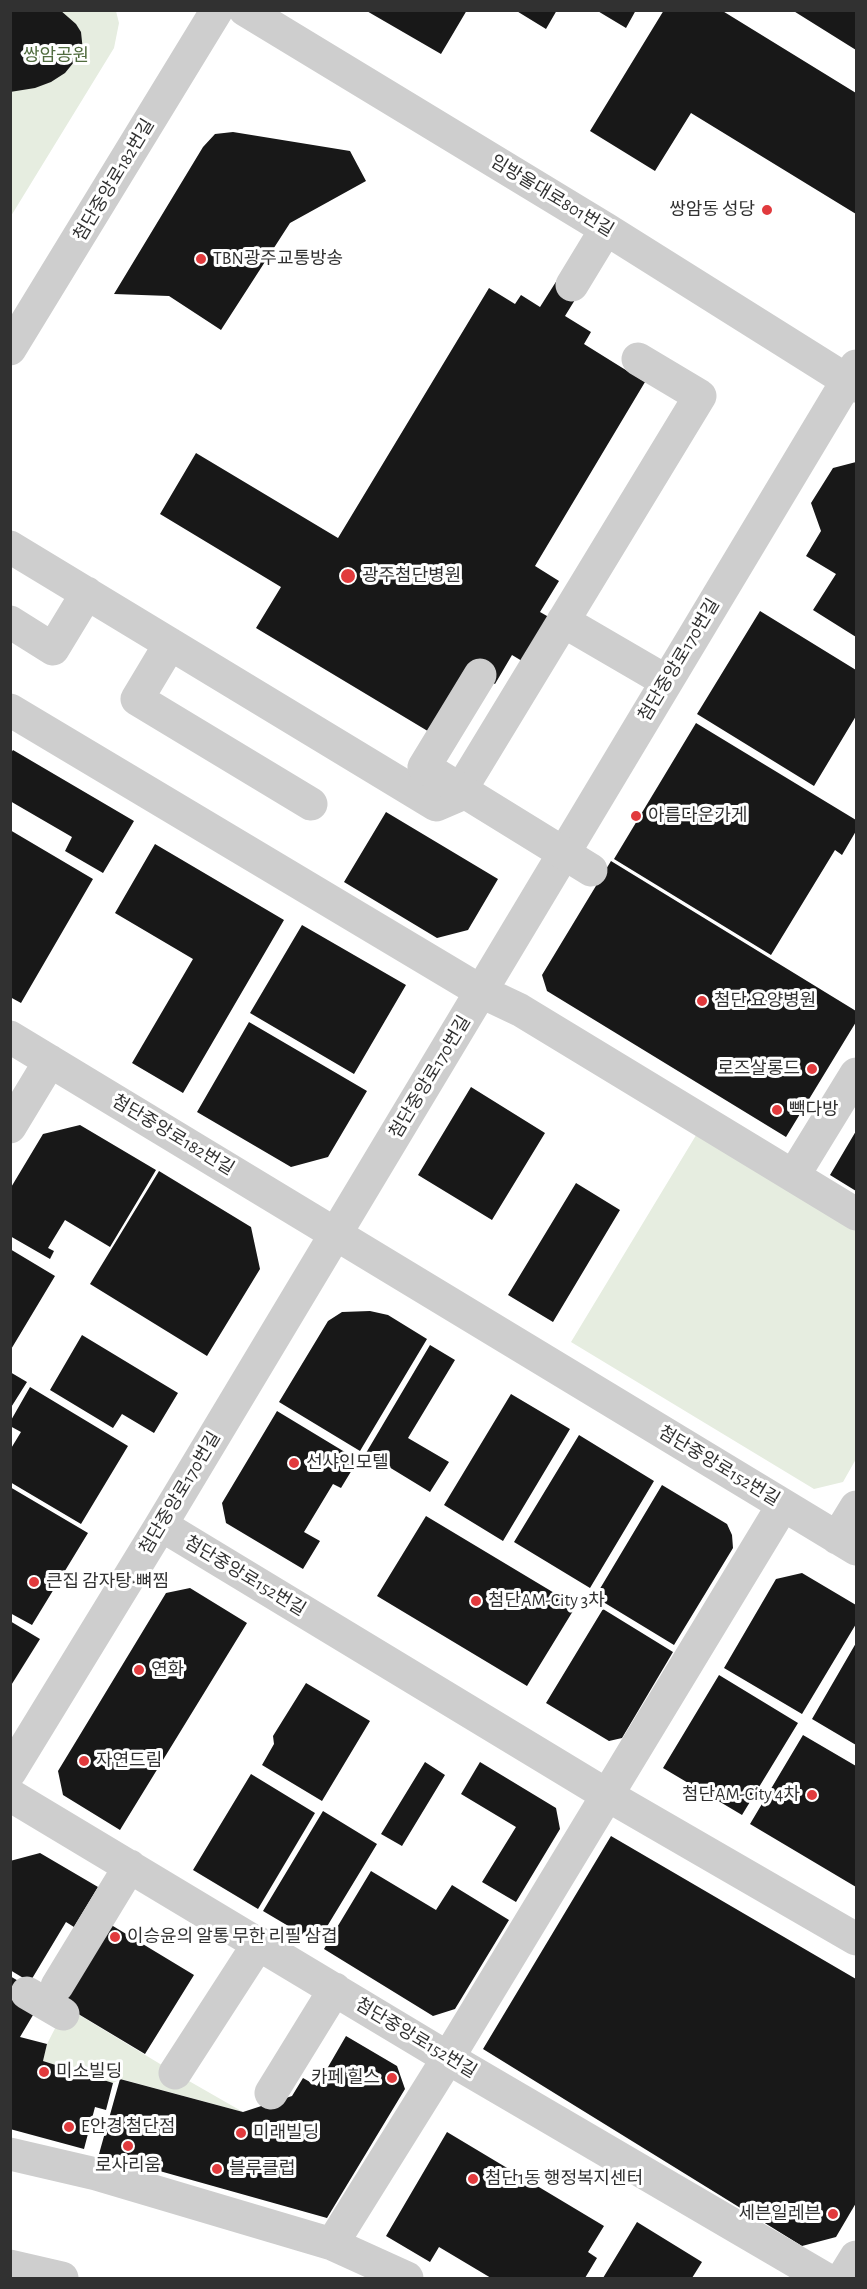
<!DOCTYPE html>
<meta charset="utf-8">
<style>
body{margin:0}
#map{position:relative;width:867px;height:2289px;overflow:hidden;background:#fff;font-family:"Alegreya Sans",sans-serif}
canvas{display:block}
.frame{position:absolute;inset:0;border:12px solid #313131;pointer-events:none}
</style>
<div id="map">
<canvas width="867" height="2289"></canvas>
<div class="frame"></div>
</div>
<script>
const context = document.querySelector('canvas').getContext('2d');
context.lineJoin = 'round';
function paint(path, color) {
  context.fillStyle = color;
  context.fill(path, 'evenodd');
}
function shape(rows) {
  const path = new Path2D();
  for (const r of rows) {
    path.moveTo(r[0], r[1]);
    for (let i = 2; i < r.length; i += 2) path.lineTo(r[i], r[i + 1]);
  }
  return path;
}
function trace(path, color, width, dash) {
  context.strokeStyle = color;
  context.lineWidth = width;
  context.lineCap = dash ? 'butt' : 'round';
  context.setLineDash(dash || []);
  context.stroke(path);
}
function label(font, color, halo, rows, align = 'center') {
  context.font = font + ' "Alegreya Sans","Noto Sans KR",sans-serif';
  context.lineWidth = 6;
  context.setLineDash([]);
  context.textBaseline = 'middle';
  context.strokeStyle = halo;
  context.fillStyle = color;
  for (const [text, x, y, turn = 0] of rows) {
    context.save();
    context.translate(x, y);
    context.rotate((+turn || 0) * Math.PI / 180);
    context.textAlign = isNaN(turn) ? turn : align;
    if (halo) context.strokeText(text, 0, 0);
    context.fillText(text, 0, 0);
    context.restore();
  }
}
const green = shape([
 [11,11,116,11,119,23,114,48,11,216],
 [698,1132,856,1227,856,1459,843,1482,814,1489,571,1342],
 [66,2007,175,2073,243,2112,121,2079,113,2083,43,2061,47,2044]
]);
const building = shape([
 [10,10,60,10,76,24,81,32,83,51,65,73,51,82,35,88,10,92],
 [365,10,467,10,441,54],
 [515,10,557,10,546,29],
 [596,10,636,10,626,28],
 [664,10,721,10,856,93,856,214,691,113,655,171,590,131],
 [792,10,856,10,856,50],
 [233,132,350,151,366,181,290,223,221,330,169,296,114,294,203,147,215,134],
 [559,277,581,290,565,316,591,332,584,344,645,382,535,566,559,581,540,612,554,620,527,664,512,655,495,684,470,669,431,733,256,628,281,587,160,514,196,453,338,538,489,288,515,304,521,295,540,307],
 [856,462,856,637,813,610,836,574,806,556,821,531,811,503,833,468],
 [760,611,856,670,856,716,814,786,697,714],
 [696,723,856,820,856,831,842,855,835,850,771,955,614,859],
 [13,750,134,821,103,873,65,851,72,837,10,801,10,754],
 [386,812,498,879,468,930,437,938,344,882],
 [10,830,93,879,21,1003,10,997],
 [155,844,284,920,183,1093,132,1063,193,959,115,913],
 [611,861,856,1011,856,1022,786,1137,547,991,542,975],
 [302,925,406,985,354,1074,250,1013],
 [249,1022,367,1091,328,1157,291,1167,197,1112],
 [471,1087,545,1133,492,1220,418,1175],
 [80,1125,156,1170,110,1247,65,1220,48,1248,54,1251,50,1259,10,1236,10,1189,43,1134],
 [856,1131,856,1191,830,1175],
 [159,1171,251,1227,260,1269,207,1356,90,1284],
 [576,1183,620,1210,553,1322,508,1295],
 [10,1249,55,1276,10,1351],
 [370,1311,388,1315,427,1339,360,1451,279,1402,328,1321,342,1312],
 [82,1335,178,1393,154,1433,122,1414,113,1428,50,1390],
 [430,1345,455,1360,408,1438,449,1462,430,1492,366,1453],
 [10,1372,27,1382,10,1409],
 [30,1387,128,1446,81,1524,10,1482,10,1450,21,1432,10,1426,10,1422],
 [511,1394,570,1429,503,1541,444,1505],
 [277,1411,358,1460,341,1488,333,1484,304,1532,320,1541,303,1569,226,1523,222,1503],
 [579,1435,654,1481,590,1588,514,1542],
 [662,1485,727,1524,732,1535,733,1548,674,1645,595,1597],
 [10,1487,88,1533,32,1625,10,1613],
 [426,1516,576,1606,527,1686,377,1596],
 [802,1573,856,1605,856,1624,802,1714,724,1668,776,1579],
 [190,1588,247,1623,120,1830,63,1795,58,1771,166,1593],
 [603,1609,673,1652,622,1738,609,1741,546,1703],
 [10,1621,40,1639,10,1687],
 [856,1643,856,1745,812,1719],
 [719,1675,798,1723,742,1815,663,1768],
 [306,1683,370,1721,322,1801,262,1765,274,1744,273,1736],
 [803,1735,856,1766,856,1887,750,1824],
 [425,1762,445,1775,402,1846,381,1834],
 [480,1762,556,1808,560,1829,516,1902,482,1882,516,1827,461,1794],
 [251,1774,315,1813,258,1909,193,1870],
 [323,1811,377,1844,317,1943,263,1911],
 [611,1836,856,1979,856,2203,836,2237,802,2246,483,2049],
 [40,1853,98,1887,74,1927,66,1922,30,1982,10,1970,10,1861],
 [371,1871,436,1910,452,1885,509,1920,455,2009,433,2016,324,1949],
 [108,1923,194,1975,145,2054,60,2003],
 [10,1976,30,1988,36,2010,20,2037,47,2044,43,2061,113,2083,106,2110,95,2107,84,2149,10,2129],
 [346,2036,397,2066,405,2089,327,2218,99,2154,120,2079,243,2112,292,2096,303,2078,317,2086],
 [447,2132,604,2226,588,2252,597,2258,585,2278,491,2278,439,2247,430,2262,386,2236],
 [637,2222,702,2262,692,2278,603,2278]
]);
const minor = shape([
 [245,10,606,229,856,386],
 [572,285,606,229],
 [10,349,217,10],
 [10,547,436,805,457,796,700,396,638,359],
 [563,621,666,681],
 [10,622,53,649,87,593],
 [170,644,137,699,311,804],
 [10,710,482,992,520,1010,856,1214],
 [10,1037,856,1549],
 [10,1127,50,1061],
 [794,1175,856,1074],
 [161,1525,607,1795,856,1939],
 [837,1538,856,1507],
 [10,1772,161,1525,856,366],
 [10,1795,448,2058,824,2278],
 [57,1986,130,1866],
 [27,1993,63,2014],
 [175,2073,259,1943],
 [271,2093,335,1989],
 [10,2154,96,2174,332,2244,407,2278],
 [332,2244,448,2058,783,1505],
 [10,2266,62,2278],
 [843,2278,856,2257]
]);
const minorBridge = shape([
 [480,675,424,767,591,870]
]);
const markers = [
 [767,210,6,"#e13a3d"],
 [201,259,6,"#e13a3d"],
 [348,576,8,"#e13a3d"],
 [636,816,6,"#e13a3d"],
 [702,1001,6,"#e13a3d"],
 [812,1069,6,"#e13a3d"],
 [777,1110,6,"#e13a3d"],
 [294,1463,6,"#e13a3d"],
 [34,1582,6,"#e13a3d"],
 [476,1601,6,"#e13a3d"],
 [139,1670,6,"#e13a3d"],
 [84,1761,6,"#e13a3d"],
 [812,1795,6,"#e13a3d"],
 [115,1937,6,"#e13a3d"],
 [44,2072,6,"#e13a3d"],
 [392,2078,6,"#e13a3d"],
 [69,2127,6,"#e13a3d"],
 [241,2133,6,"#e13a3d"],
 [128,2146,6,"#e13a3d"],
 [217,2169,6,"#e13a3d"],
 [473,2179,6,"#e13a3d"],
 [833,2214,6,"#e13a3d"]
];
const parkNames = [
 ["쌍암공원",56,56]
];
const streetNames = [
 ["첨단중앙로182번길",114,180,-59],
 ["임방울대로801번길",552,196,31],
 ["첨단중앙로170번길",679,660,-59],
 ["첨단중앙로170번길",430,1077,-59],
 ["첨단중앙로182번길",173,1135,31],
 ["첨단중앙로152번길",719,1466,31],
 ["첨단중앙로170번길",180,1493,-59],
 ["첨단중앙로152번길",245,1576,31],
 ["첨단중앙로152번길",416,2038,31]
];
const poiNames = [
 ["쌍암동 성당",755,210,"right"],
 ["TBN광주교통방송",213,259],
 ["광주첨단병원",362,576],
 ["아름다운가게",648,816],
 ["첨단 요양병원",714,1001],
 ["로즈살롱드",800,1069,"right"],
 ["빽다방",789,1110],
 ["선샤인모텔",306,1463],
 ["큰집 감자탕·뼈찜",46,1582],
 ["첨단AM-City 3차",488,1601],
 ["연화",151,1670],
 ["자연드림",96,1761],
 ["첨단AM-City 4차",800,1795,"right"],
 ["이승윤의 알통 무한 리필 삼겹",127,1937],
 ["미소빌딩",56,2072],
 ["카페 힐스",380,2078,"right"],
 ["E안경 첨단점",81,2127],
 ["미래빌딩",253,2133],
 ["로사리움",128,2166,"center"],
 ["블루클럽",229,2169],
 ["첨단1동 행정복지센터",485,2179],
 ["세븐일레븐",821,2214,"right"]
];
paint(green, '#e6ede0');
paint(building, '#181818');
trace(minor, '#cecece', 33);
trace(minorBridge, '#cecece', 33);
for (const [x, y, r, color] of markers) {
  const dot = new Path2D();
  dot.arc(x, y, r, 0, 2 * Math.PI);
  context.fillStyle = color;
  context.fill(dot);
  trace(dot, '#fff', 2);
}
label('18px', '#516c3f', '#fff', parkNames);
label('18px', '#313131', '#fff', streetNames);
label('18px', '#313131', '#fff', poiNames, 'left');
</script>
